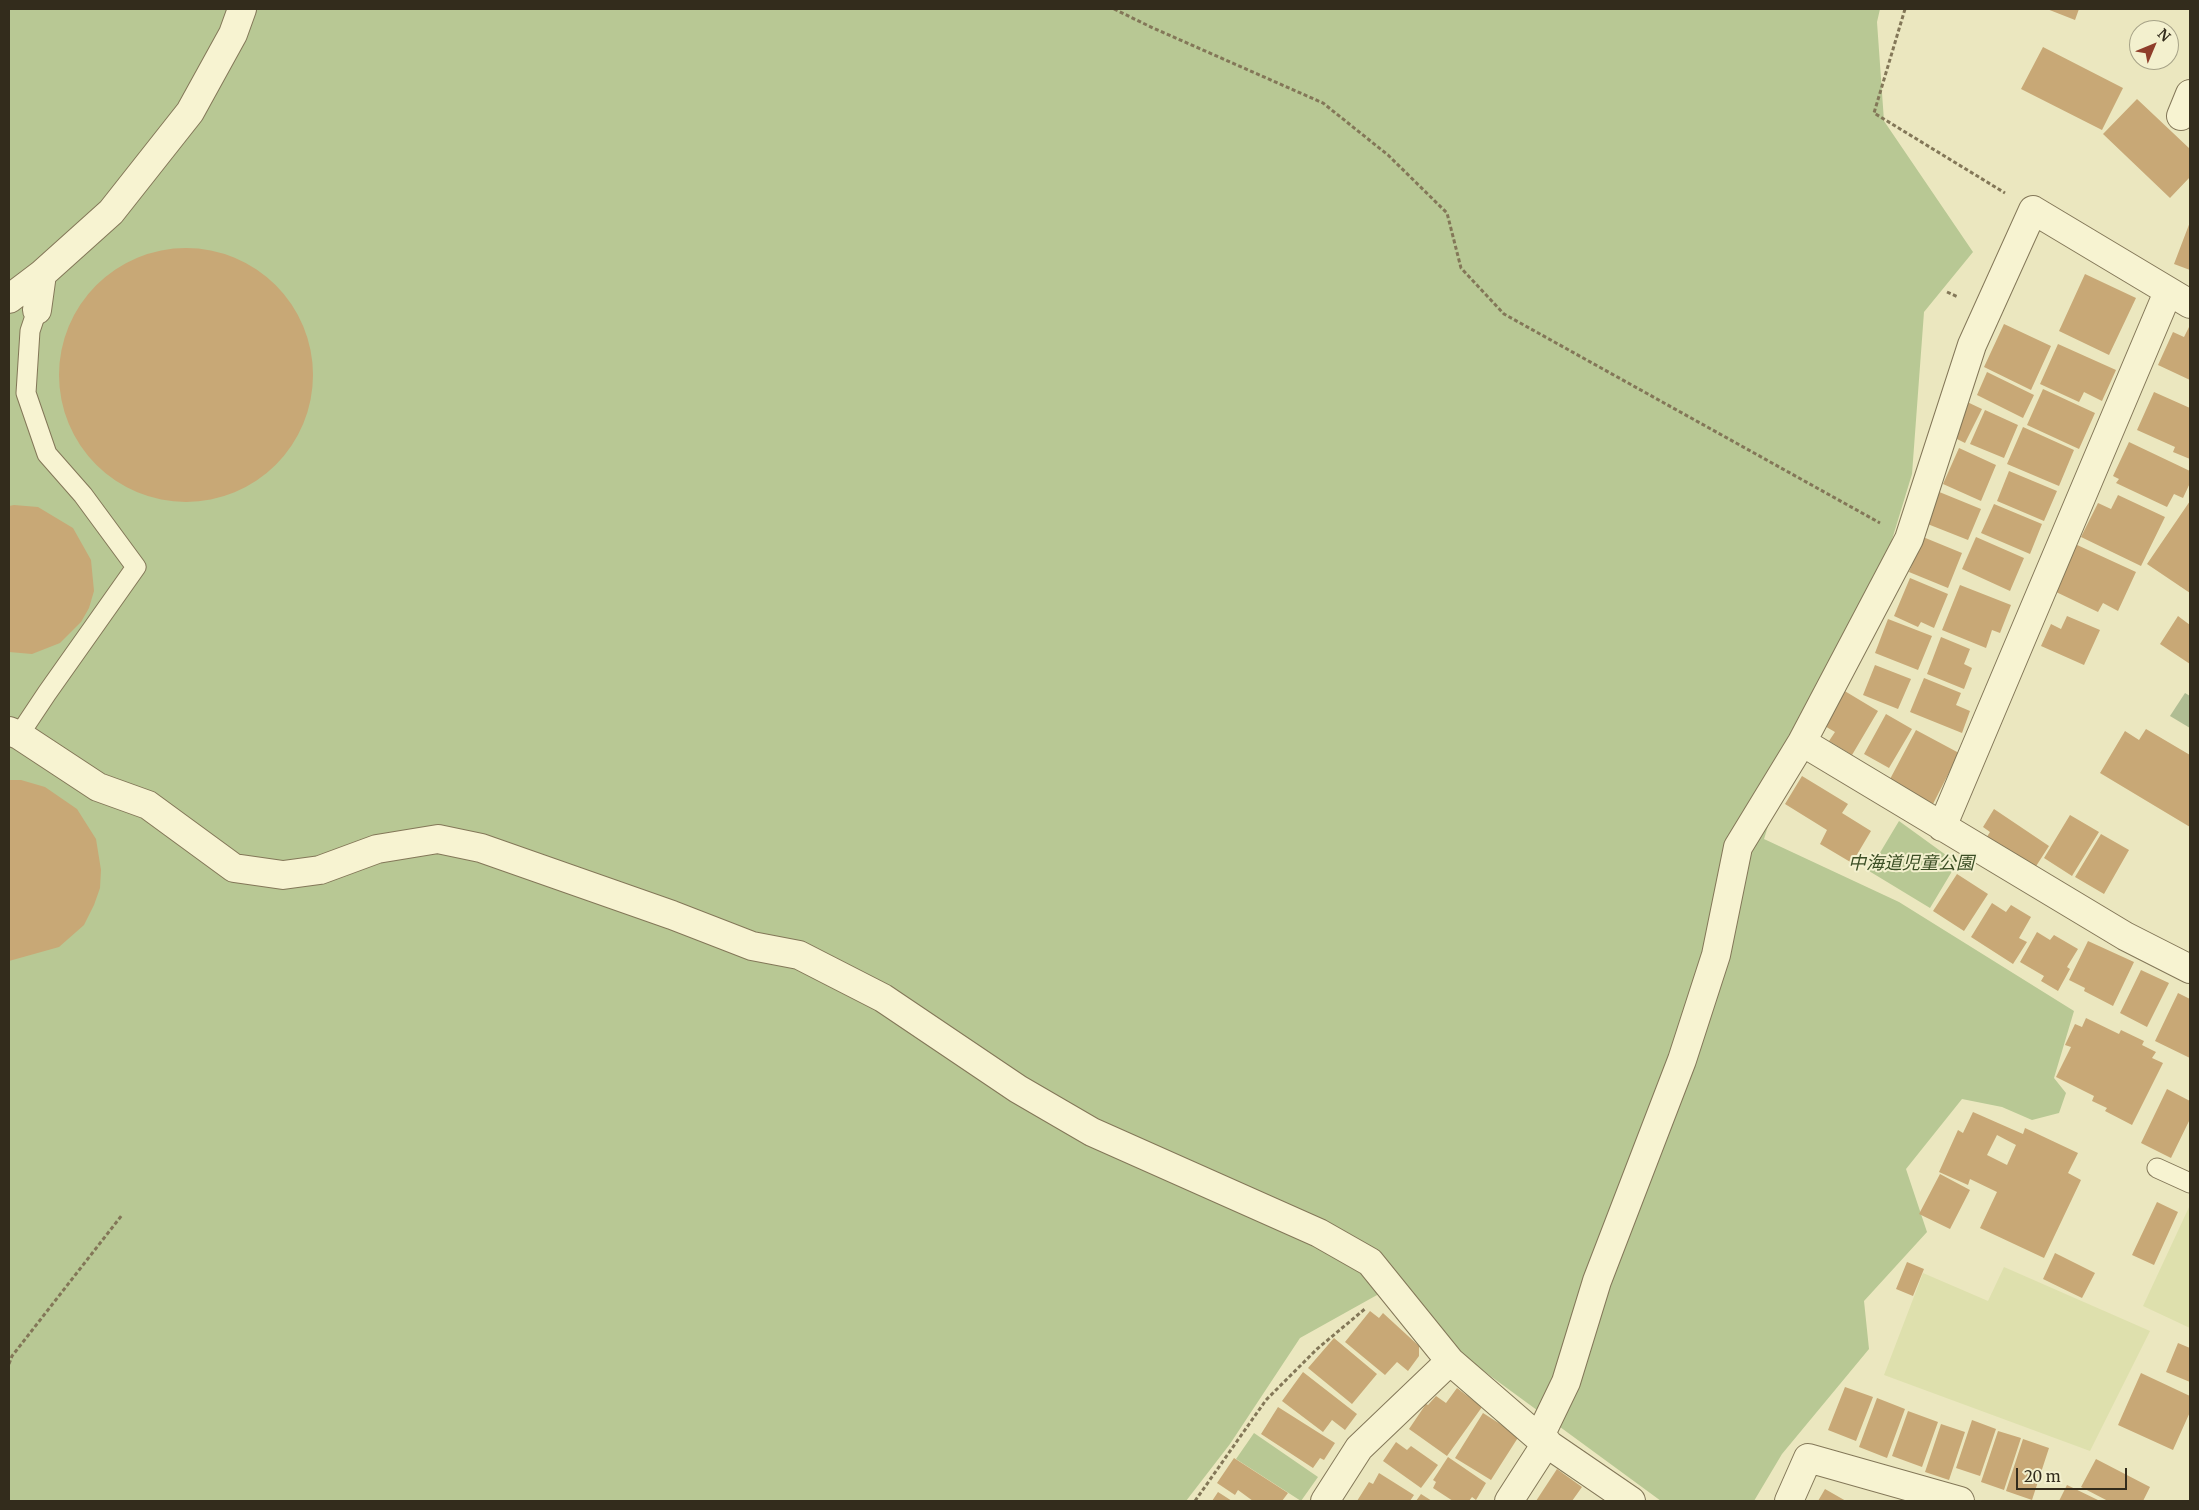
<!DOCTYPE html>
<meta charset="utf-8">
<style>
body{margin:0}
#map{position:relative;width:2199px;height:1510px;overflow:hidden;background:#ebe7bf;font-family:Merriweather,serif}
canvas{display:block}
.frame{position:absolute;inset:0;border:10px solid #332c1c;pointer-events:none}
.north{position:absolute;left:2129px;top:20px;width:50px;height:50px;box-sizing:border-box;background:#f3f0ce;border:1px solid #a6a287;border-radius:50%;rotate:45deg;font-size:14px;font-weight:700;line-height:20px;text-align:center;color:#332c1c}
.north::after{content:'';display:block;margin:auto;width:18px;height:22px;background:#8f3e2b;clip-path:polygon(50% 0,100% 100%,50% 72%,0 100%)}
.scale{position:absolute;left:2016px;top:1468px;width:111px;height:22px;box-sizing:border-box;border:2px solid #332c1c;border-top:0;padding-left:6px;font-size:15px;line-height:18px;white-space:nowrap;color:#332c1c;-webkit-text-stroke:4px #f3f0ce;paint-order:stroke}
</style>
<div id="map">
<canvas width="2199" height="1510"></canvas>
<div class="frame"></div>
<div class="north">N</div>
<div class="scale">20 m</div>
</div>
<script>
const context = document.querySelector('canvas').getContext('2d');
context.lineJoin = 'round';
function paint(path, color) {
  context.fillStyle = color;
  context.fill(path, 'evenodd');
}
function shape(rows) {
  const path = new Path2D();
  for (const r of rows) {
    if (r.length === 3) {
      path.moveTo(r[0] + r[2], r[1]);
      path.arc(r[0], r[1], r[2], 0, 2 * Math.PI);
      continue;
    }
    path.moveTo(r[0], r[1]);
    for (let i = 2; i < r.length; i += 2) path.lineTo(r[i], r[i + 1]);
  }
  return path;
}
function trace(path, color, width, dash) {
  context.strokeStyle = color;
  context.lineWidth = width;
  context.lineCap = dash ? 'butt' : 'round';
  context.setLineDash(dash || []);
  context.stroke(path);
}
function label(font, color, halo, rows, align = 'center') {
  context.font = font + ' Merriweather,"Noto Sans JP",serif';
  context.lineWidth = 4;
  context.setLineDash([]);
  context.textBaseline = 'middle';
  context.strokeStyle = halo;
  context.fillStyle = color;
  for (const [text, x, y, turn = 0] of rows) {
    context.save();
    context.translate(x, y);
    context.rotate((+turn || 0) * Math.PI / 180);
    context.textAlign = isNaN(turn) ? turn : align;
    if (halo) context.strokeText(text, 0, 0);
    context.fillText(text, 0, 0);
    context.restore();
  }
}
const farmland = shape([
 [2190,1205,2190,1328,2143,1306],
 [2004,1267,2150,1331,2090,1451,1884,1375,1923,1273,1988,1301]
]);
const green = shape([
 [9,9,1880,9,1877,22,1884,121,1973,252,1924,312,1912,474,1891,543,1805,706,1764,839,1899,902,2074,1011,2054,1078,2066,1093,2059,1113,2032,1120,2002,1107,1962,1099,1906,1169,1927,1232,1864,1301,1869,1349,1782,1454,1754,1501,1661,1501,1455,1350,1386,1290,1300,1338,1230,1444,1186,1501,9,1501],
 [1899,821,1957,863,1930,908,1869,871],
 [1254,1433,1318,1477,1301,1501,1236,1459]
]);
const cemetery = shape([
 [2185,693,2190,696,2190,728,2170,716]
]);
const building = shape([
 [2047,9,2079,9,2075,20],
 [2043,47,2123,88,2102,130,2021,89],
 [2137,99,2190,149,2190,177,2170,198,2103,134],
 [2190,222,2190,270,2174,264],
 [186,375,127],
 [2085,274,2136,298,2109,355,2059,331],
 [2004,324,2051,346,2031,390,1984,367],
 [2189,327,2190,327,2190,380,2158,365,2173,332,2184,337],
 [2058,344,2116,370,2102,401,2084,392,2079,402,2040,384],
 [1987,372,2034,395,2023,418,1977,395],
 [2043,389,2095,413,2079,449,2027,425],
 [2154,392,2190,408,2190,459,2173,452,2175,447,2137,430],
 [1963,400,1982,409,1965,443,1947,434],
 [1985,410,2018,425,2004,458,1970,444],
 [2023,427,2074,450,2059,486,2007,464],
 [2129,442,2190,471,2190,483,2183,498,2174,494,2167,507,2116,483,2119,479,2113,476],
 [1959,448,1996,465,1981,501,1943,484],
 [2009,471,2057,491,2044,521,1997,501],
 [1932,489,1981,509,1968,540,1920,521],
 [2118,495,2165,517,2141,566,2081,537,2098,503,2111,509],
 [2190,501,2190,593,2147,564],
 [1994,504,2042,524,2030,554,1981,533],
 [14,505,38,507,73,528,91,560,94,591,89,608,81,622,60,643,32,654,9,652,9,506],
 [1923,537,1962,553,1948,588,1909,572],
 [1976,537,2024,558,2010,591,1962,569],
 [2075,544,2136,572,2118,611,2103,603,2098,612,2054,591],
 [1910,578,1948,594,1934,628,1921,622,1918,627,1894,616],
 [1960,585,2011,605,2000,633,1992,630,1986,648,1942,630],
 [2067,616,2100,630,2084,665,2041,646,2051,624,2061,629],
 [2178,616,2190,625,2190,664,2160,644],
 [1888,619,1932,636,1918,670,1875,653],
 [1941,637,1970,649,1964,664,1972,668,1964,689,1927,674],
 [1875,665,1911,679,1898,709,1863,695],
 [1924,678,1961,693,1956,705,1970,711,1962,733,1910,712],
 [1843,690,1878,711,1852,755,1829,741,1835,732,1823,725],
 [1886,714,1912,729,1889,768,1864,754],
 [2146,729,2190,755,2190,827,2100,773,2125,731,2139,740],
 [1916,730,1959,753,1933,804,1889,781],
 [1802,776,1848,804,1842,813,1871,831,1852,863,1820,844,1827,830,1785,804],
 [9,780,21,780,45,787,77,809,96,839,101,870,100,888,94,905,84,925,59,947,9,961],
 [1994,809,2049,846,2031,874,1983,843,1990,832,1983,827],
 [2070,815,2099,832,2072,876,2044,858],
 [2101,834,2129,850,2104,894,2075,877],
 [1957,874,1988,894,1964,931,1933,911],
 [1992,903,2006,912,2011,905,2031,917,2019,938,2027,942,2013,964,1971,937],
 [2037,932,2050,940,2054,935,2078,949,2067,967,2070,969,2058,991,2041,981,2044,976,2020,962],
 [2088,941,2134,962,2113,1006,2084,991,2085,988,2069,980],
 [2141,970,2169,983,2147,1027,2120,1013],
 [2178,993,2190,999,2190,1058,2155,1041],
 [2086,1018,2119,1034,2121,1030,2144,1041,2142,1045,2156,1052,2152,1058,2163,1063,2132,1125,2105,1111,2107,1108,2092,1101,2094,1096,2056,1077,2071,1047,2065,1045,2075,1024,2082,1027],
 [2167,1089,2190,1101,2190,1119,2171,1158,2141,1143],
 [1973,1112,2023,1134,2025,1128,2078,1153,2068,1173,2081,1180,2044,1258,1980,1228,1997,1192,1970,1179,1968,1185,1939,1172,1958,1130,1963,1133],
 [1997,1135,2016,1145,2007,1165,1987,1155],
 [1940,1174,1970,1190,1950,1229,1919,1214],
 [2157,1202,2178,1212,2154,1265,2132,1255],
 [2055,1253,2095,1273,2082,1298,2043,1279],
 [1907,1262,1924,1269,1913,1296,1896,1289],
 [1370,1311,1379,1318,1383,1313,1419,1346,1419,1356,1408,1371,1397,1362,1385,1375,1345,1342],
 [1334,1338,1377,1374,1352,1404,1308,1368],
 [2178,1343,2190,1348,2190,1382,2166,1372],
 [1303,1372,1357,1414,1345,1430,1332,1420,1323,1432,1282,1401],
 [2141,1373,2190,1396,2190,1412,2173,1450,2118,1425],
 [1845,1387,1873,1397,1856,1441,1828,1430],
 [1457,1388,1482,1407,1447,1456,1409,1429,1426,1404,1428,1405,1436,1396,1446,1403],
 [1877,1398,1905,1409,1887,1458,1859,1447],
 [1278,1407,1335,1443,1324,1460,1320,1458,1313,1468,1261,1434],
 [1908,1411,1938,1422,1922,1467,1892,1456],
 [1483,1413,1519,1436,1491,1480,1455,1458],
 [1972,1420,1996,1429,1980,1476,1956,1468],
 [1941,1424,1965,1432,1949,1480,1925,1472],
 [1998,1431,2021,1438,2004,1490,1981,1482],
 [2023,1439,2049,1448,2032,1500,2006,1491],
 [1396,1442,1407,1450,1411,1446,1438,1465,1421,1488,1383,1461],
 [1448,1457,1486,1483,1476,1500,1472,1497,1469,1501,1453,1501,1433,1488,1436,1482,1433,1480],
 [1234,1458,1288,1493,1282,1501,1253,1501,1238,1490,1235,1495,1217,1483],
 [2096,1459,2150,1487,2143,1501,2108,1501,2081,1487],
 [1557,1469,1582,1487,1572,1501,1536,1501],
 [1379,1473,1414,1495,1410,1501,1357,1501,1369,1482,1373,1484],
 [2067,1485,2100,1501,2059,1501],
 [1825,1489,1846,1501,1818,1501],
 [1218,1492,1232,1501,1212,1501],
 [1421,1494,1432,1501,1416,1501]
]);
const path = shape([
 [1114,9,1153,28,1323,103,1388,155,1447,213,1461,268,1504,314,1880,523],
 [1905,9,1874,113,2005,193],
 [1947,292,1958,297],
 [9,1364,12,1356,122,1215],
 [1195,1501,1266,1400,1317,1349,1366,1308]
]);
const service = shape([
 [19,735,47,693,136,567,83,495,47,454,26,393,30,331,37,310],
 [2157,1168,2190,1183]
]);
const minor = shape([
 [2181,116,2190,94],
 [9,299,42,274,111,212,190,112,233,34,242,9],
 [37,310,42,274],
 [9,731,19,735,98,787,148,805,234,868,283,875,320,870,377,849,438,839,481,848,672,915,752,946,799,955,883,998,1018,1089,1092,1132,1319,1233,1370,1262,1450,1361,1539,1438,1631,1501],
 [1802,742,2125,936,2190,969],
 [1942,827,2168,292],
 [1539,1438,1566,1382,1597,1281,1682,1060,1716,955,1738,847,1802,742,1909,539,1972,345,2033,210,2190,304],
 [1325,1501,1359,1448,1450,1361],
 [1509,1501,1547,1442],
 [1789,1501,1808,1458,1960,1501]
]);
const parkNames = [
 ["中海道児童公園",1911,864]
];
paint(farmland, '#dee0ad');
paint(green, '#b8c894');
paint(cemetery, '#b0bd93');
paint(building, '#c8a876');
trace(service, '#837758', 21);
trace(minor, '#837758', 30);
trace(path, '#837758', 3, [4, 2.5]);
trace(service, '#f7f3d1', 19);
trace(minor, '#f7f3d1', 28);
label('italic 18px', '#3b4e24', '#f3f0ce', parkNames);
</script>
